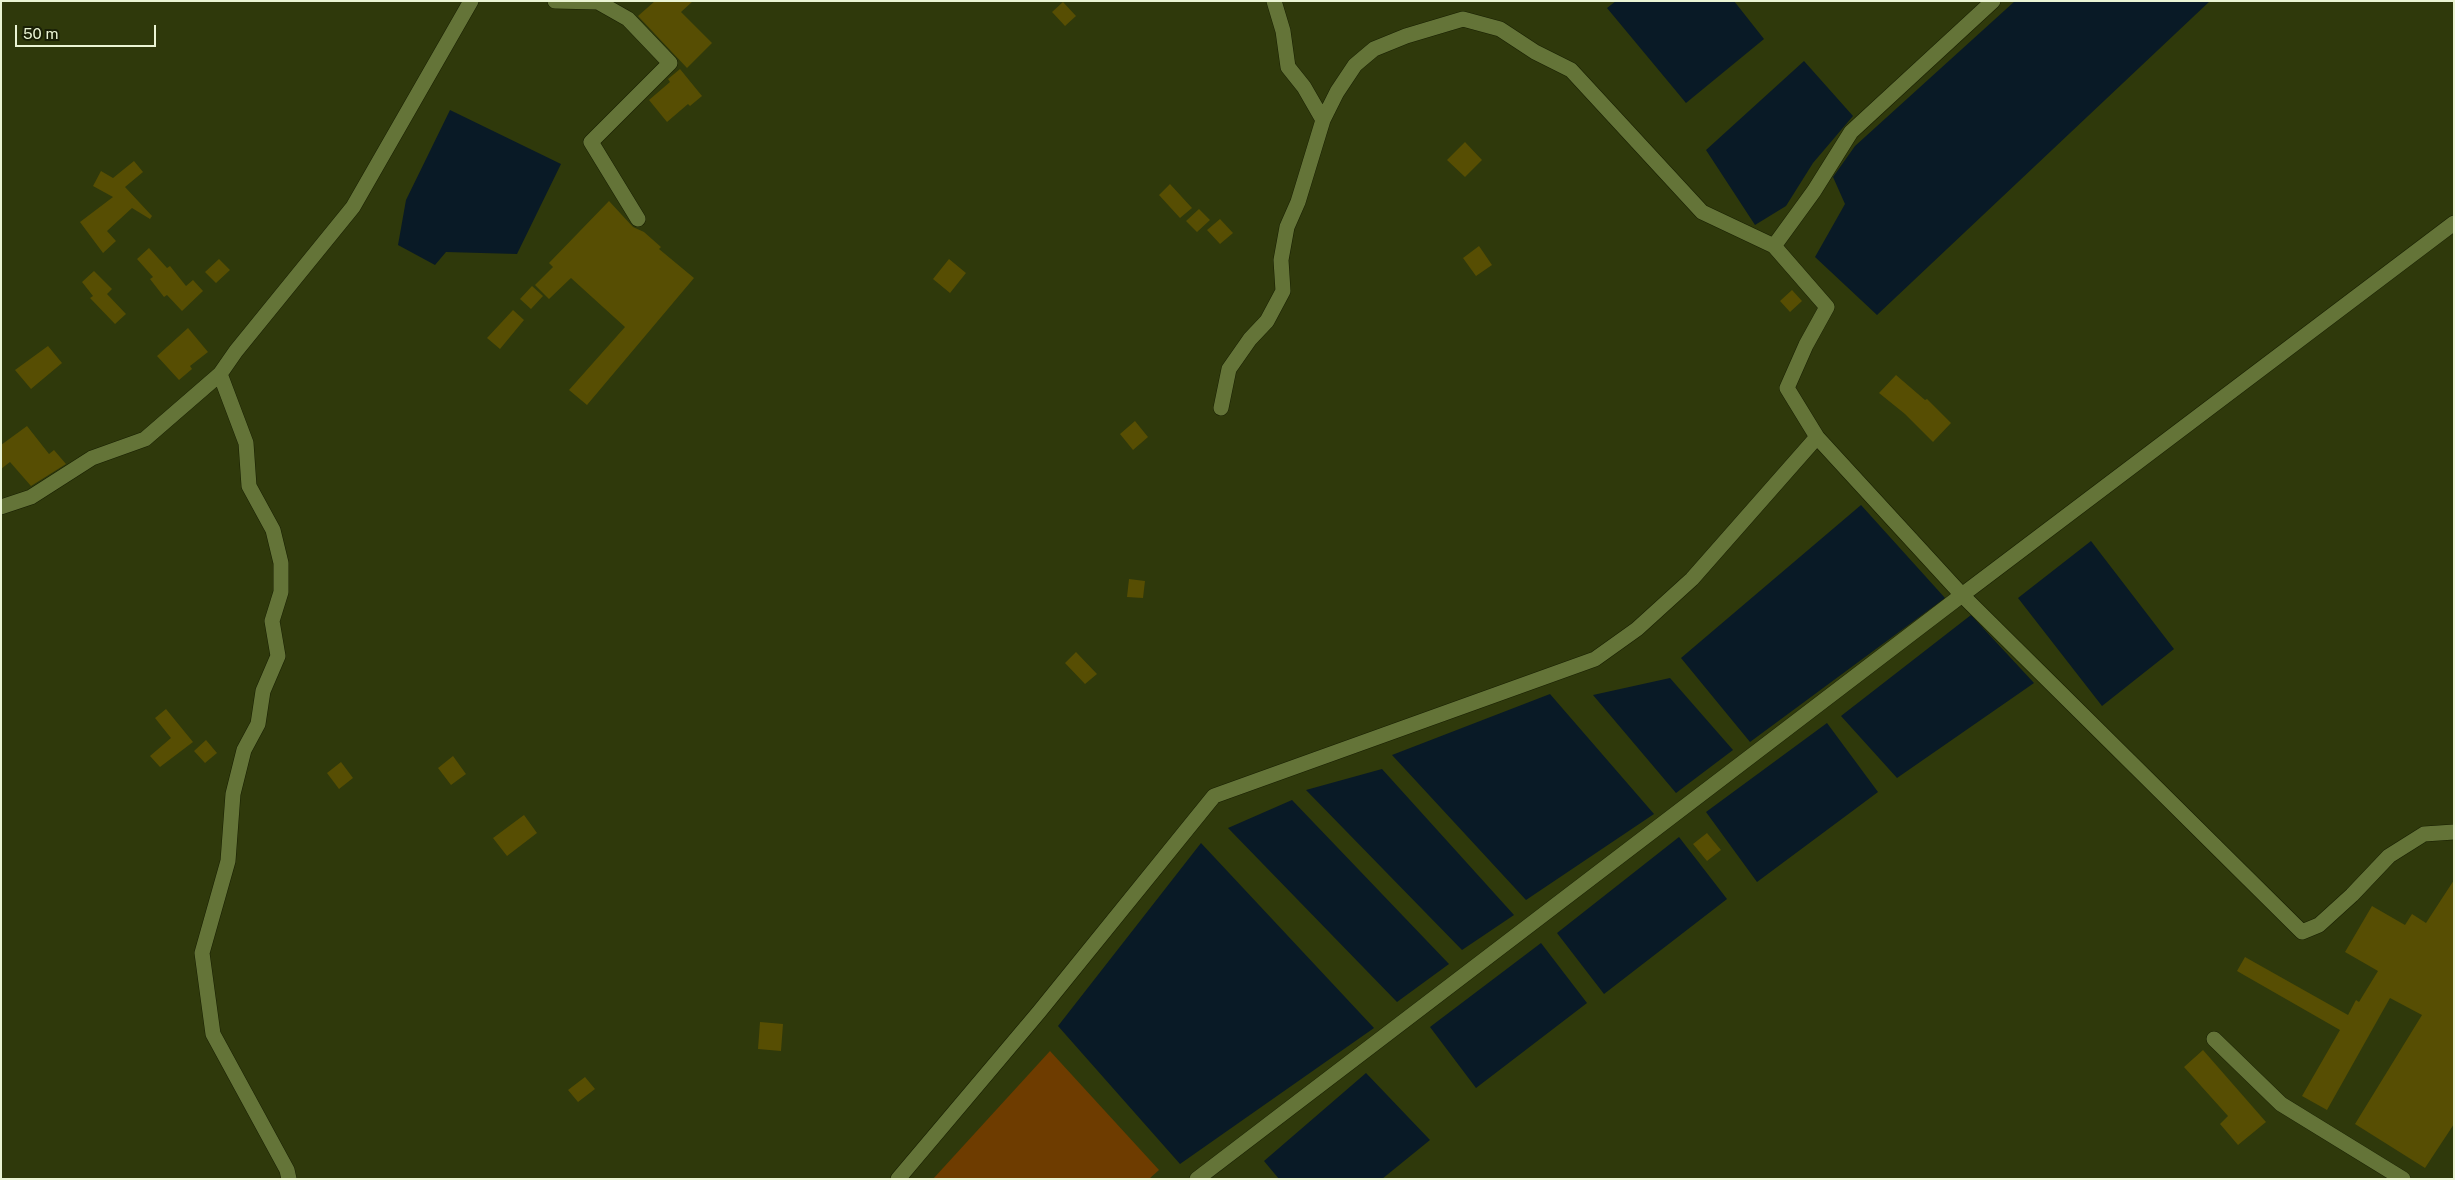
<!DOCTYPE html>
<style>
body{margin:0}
#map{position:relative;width:2455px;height:1180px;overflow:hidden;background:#2f390b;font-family:"Public Sans",sans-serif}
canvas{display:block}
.frame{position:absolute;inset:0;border:2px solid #eaf4d4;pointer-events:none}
.scale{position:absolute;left:15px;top:25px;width:141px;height:22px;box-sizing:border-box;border:2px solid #eaf4d4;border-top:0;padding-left:6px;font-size:15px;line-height:18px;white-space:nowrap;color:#eaf4d4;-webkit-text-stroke:4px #191f06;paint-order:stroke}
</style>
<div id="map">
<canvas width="2455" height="1180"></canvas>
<div class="frame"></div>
<div class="scale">50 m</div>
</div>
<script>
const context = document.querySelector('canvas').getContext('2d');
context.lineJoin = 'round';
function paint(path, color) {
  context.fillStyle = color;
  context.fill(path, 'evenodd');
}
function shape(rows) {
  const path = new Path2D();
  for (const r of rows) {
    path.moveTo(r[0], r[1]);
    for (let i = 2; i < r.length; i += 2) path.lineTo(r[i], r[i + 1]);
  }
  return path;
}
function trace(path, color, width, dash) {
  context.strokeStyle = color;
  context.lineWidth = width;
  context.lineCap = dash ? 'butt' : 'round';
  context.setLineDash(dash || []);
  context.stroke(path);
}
const green = shape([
 [1050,1051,1159,1170,1149,1179,933,1179]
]);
const water = shape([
 [1616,1,1734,1,1764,39,1686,103,1607,8],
 [2015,1,2210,1,1877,315,1815,257,1845,204,1833,177,1855,146],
 [1804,61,1853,116,1813,163,1786,206,1755,225,1706,150],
 [450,110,561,164,517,254,446,252,435,265,398,245,406,200],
 [1861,505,1945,598,1750,742,1681,658],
 [2091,541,2174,649,2102,706,2018,598],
 [1971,615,2034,683,1897,778,1841,716],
 [1670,678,1733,750,1676,793,1593,695],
 [1550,694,1654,814,1526,900,1392,755],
 [1827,723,1878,792,1757,882,1706,812],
 [1382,769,1514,915,1462,950,1306,790],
 [1292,800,1449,964,1397,1002,1228,828],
 [1679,837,1727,899,1604,994,1557,933],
 [1201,843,1374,1028,1180,1164,1058,1026],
 [1541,943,1587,1003,1476,1088,1430,1027],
 [1366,1073,1430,1140,1382,1179,1279,1179,1264,1161]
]);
const building = shape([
 [655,1,693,1,681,12,712,43,687,68,638,16],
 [1063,2,1076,16,1065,26,1052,12],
 [680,69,702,96,690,106,688,104,667,122,649,100,670,82,668,79],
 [1465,142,1482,160,1465,177,1447,160],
 [134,161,143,172,125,187,152,216,150,219,132,208,107,231,116,241,103,253,80,222,113,197,93,186,101,171,113,178],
 [1170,184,1192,208,1180,218,1159,195],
 [609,201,633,227,644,232,661,247,659,249,694,278,587,405,569,390,625,327,571,278,549,299,535,285,553,267,549,263],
 [1199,209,1210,220,1197,232,1186,221],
 [1220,219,1233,233,1220,244,1207,230],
 [1479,246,1492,265,1476,276,1463,258],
 [149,248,167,268,170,266,186,286,193,280,203,291,182,311,167,295,164,297,150,279,153,277,137,259],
 [219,259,230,270,216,283,205,272],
 [949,259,966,273,950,293,933,279],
 [94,271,112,289,107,294,126,314,115,324,90,298,93,296,82,282],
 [532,286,543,296,531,309,520,299],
 [1792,290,1802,301,1790,312,1780,301],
 [513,310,524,320,500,349,487,338],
 [188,328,208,352,190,366,192,369,179,380,157,356],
 [48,346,62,363,31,389,15,370],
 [1896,375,1925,400,1927,399,1951,423,1933,442,1905,414,1879,393],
 [1135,421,1148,437,1133,450,1120,434],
 [27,426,49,454,54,450,66,464,31,486,10,462,1,469,1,445],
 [1129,579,1145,581,1143,598,1127,597],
 [1076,652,1097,674,1085,684,1065,663],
 [166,709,193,742,160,767,150,756,171,738,155,718],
 [206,740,217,753,205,763,194,751],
 [453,756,466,774,451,785,438,768],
 [341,762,353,778,339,789,327,773],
 [524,815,537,833,507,856,493,838],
 [1707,833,1721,850,1707,861,1693,844],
 [2454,880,2454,1124,2425,1168,2355,1124,2422,1015,2390,998,2327,1110,2302,1096,2340,1030,2237,971,2245,957,2348,1015,2356,1000,2359,1002,2378,971,2345,952,2372,906,2405,925,2412,914,2426,923],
 [760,1022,783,1024,781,1051,758,1049],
 [2203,1050,2266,1122,2238,1145,2220,1124,2228,1116,2184,1067],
 [585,1077,595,1089,578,1102,568,1090]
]);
const minor = shape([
 [555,1,598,2,628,19,670,63,591,142,638,219],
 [1274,1,1283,31,1288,67,1304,87,1323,120,1337,92,1355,65,1374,49,1406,36,1463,19,1500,29,1535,52,1571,70,1702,212,1774,246,1814,191,1851,132,1993,1],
 [220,374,246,443,249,486,273,530,281,563,281,592,272,621,278,656,263,691,258,724,244,750,233,794,228,861,202,953,213,1034,287,1170,289,1179],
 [1221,408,1229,369,1250,339,1267,321,1283,291,1281,260,1287,227,1298,202,1323,120],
 [1817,437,1962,595,2454,223],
 [1,507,31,497,92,458,145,439,220,374,236,351,353,207,471,1],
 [2214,1039,2281,1104,2403,1179],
 [898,1179,1039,1012,1214,796,1595,659,1637,629,1692,579,1817,437,1787,388,1806,345,1827,307,1774,246],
 [1197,1179,1962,595,2302,932,2319,925,2352,895,2389,856,2424,834,2454,832]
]);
paint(green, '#6e3c00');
paint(water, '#091a26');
paint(building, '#574e03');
trace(minor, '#181f01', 16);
trace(minor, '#647438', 15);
</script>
